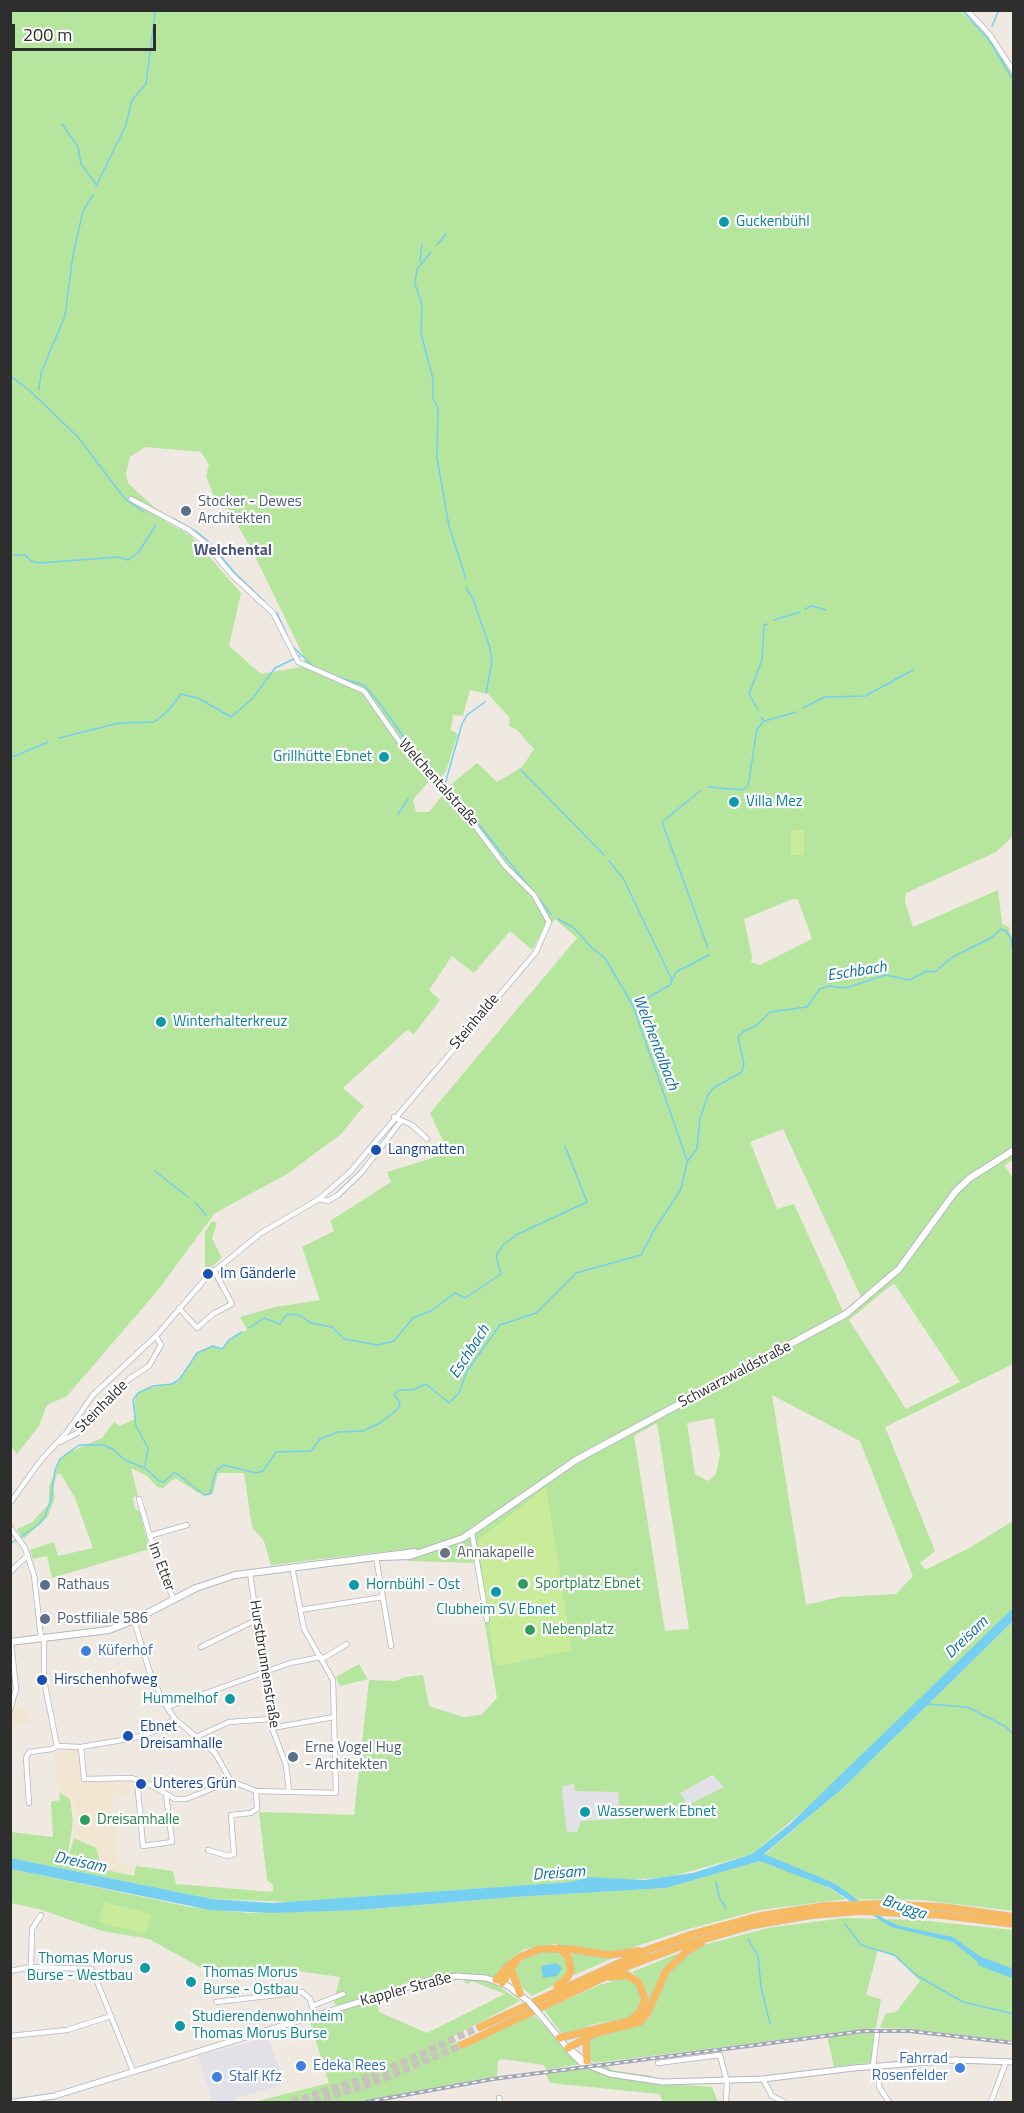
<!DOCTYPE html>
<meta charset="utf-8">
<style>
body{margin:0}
#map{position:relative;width:1024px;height:2113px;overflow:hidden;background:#efe9e1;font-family:"Titillium Web",sans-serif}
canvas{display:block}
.frame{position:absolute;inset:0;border:12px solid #2e2e2e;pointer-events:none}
.scale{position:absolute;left:12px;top:24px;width:144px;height:27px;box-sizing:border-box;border:3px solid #2e2e2e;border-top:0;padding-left:8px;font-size:18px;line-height:21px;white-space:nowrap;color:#2e2e2e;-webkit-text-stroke:4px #fff;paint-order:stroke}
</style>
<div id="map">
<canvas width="1024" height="2113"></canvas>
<div class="frame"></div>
<div class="scale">200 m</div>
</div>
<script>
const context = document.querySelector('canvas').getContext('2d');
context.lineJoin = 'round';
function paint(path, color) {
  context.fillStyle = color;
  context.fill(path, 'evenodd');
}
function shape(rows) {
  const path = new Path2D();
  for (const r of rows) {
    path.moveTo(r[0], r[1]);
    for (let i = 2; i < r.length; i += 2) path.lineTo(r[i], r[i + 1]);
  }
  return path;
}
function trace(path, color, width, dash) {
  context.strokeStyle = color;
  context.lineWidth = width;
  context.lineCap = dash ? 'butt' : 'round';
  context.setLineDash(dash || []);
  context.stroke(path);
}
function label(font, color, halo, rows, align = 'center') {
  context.font = font + ' "Titillium Web",sans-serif';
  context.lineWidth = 4.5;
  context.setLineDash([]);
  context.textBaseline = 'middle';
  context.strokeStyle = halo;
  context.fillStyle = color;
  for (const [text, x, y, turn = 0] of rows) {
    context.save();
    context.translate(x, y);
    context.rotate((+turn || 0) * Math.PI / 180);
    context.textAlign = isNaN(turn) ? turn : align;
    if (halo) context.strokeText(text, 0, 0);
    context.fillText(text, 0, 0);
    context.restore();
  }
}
const industrial = shape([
 [714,1775,725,1787,688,1806,680,1793],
 [574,1784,575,1791,618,1792,620,1820,581,1821,577,1832,567,1832,562,1792,563,1786],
 [268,2037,284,2084,236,2098,237,2102,212,2102,198,2056]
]);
const education = shape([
 [25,1708,28,1710,30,1724,11,1726,10,1713,14,1709],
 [78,1749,82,1782,130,1781,131,1793,112,1795,118,1862,136,1866,134,1876,101,1869,96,1848,74,1838,76,1821,73,1800,59,1792,53,1751]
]);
const green = shape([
 [11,11,960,11,989,38,1013,76,1013,836,996,852,906,893,905,902,913,927,998,890,1002,924,1009,927,1013,945,1014,1160,1004,1165,1014,1179,1013,1364,885,1427,935,1551,920,1563,924,1568,927,1569,969,1548,1013,1521,1013,1608,828,1790,752,1854,666,1878,610,1880,589,1877,571,1882,292,1902,212,1899,11,1858,11,1832,53,1837,51,1802,60,1800,59,1792,70,1799,73,1821,67,1862,74,1838,96,1848,102,1869,134,1876,136,1866,173,1871,176,1884,273,1892,273,1885,267,1880,259,1812,354,1815,369,1680,396,1681,405,1677,423,1675,429,1706,463,1717,481,1715,497,1698,475,1563,408,1561,407,1549,271,1565,264,1541,252,1527,244,1473,218,1473,213,1494,207,1495,197,1492,175,1478,163,1488,157,1487,147,1476,131,1468,138,1496,133,1497,135,1509,140,1512,149,1549,52,1578,47,1556,33,1559,30,1550,54,1542,58,1556,93,1548,75,1498,61,1474,57,1474,53,1487,55,1498,47,1518,23,1539,17,1529,31,1523,49,1504,49,1487,59,1461,65,1454,102,1438,114,1422,120,1426,135,1419,134,1404,137,1394,146,1389,179,1382,196,1353,214,1346,222,1350,229,1340,247,1330,240,1317,275,1307,320,1300,302,1247,334,1231,330,1221,391,1182,387,1172,449,1153,430,1113,577,938,555,919,551,925,544,927,532,950,510,931,474,973,452,956,429,990,440,1000,414,1034,407,1030,343,1088,364,1106,340,1135,287,1174,215,1213,158,1290,67,1396,47,1405,39,1426,17,1454,11,1446],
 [145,447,201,452,209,464,206,476,213,494,234,519,251,548,305,659,300,667,261,674,229,646,241,593,190,535,166,522,155,508,128,483,126,474,130,457],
 [470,690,488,694,510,718,509,726,517,730,534,749,522,767,497,782,477,763,449,786,440,778,446,771,458,734,451,730,453,715,463,716],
 [429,781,443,795,429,812,416,812,413,800],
 [793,899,798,900,812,939,760,965,751,962,752,957,744,919],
 [783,1129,861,1297,843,1311,794,1204,777,1209,750,1142],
 [894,1283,960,1382,906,1409,849,1320],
 [772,1395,860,1441,913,1576,896,1594,840,1597,806,1605],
 [714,1418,720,1454,716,1474,708,1481,695,1474,687,1423],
 [657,1423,689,1629,665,1631,634,1436],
 [713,1775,724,1787,688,1805,680,1793],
 [574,1784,575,1791,618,1792,620,1819,581,1821,577,1832,567,1832,562,1792,563,1786],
 [212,1221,217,1223,212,1238,222,1258,205,1272,205,1232],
 [1013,1621,1013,1911,922,1900,855,1899,834,1883,764,1855,842,1789],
 [359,1664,368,1679,340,1686,336,1677],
 [760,1861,819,1882,846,1899,760,1910,685,1930,625,1950,607,1952,555,1944,525,1949,515,1955,492,1982,520,2001,448,2039,451,2045,460,2041,464,2048,510,2024,534,2015,580,2064,546,2070,544,2065,502,2059,498,2061,497,2076,356,2102,254,2102,329,2083,310,2022,338,2014,334,2001,340,1977,284,1969,254,1974,205,1970,149,1939,102,1931,39,1909,11,1903,11,1869,190,1907,248,1913,360,1910,515,1897,666,1888],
 [462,1979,467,1984,472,1981,505,1994,427,2033,379,2012,377,2002,422,1986],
 [844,1918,918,1920,1013,1930,1013,2041,910,2029,880,2028,886,2013,896,2012,920,1981,895,1956,878,1950,866,1995,881,1999,876,2028,594,2063,588,2057,588,2042,594,2036,638,2025,676,1963,700,1946,768,1928],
 [542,1951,560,1952,566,1957,569,1970,560,1982,532,1996,518,1984,516,1968,524,1959],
 [570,1951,612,1957,613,1958,572,1976,573,1963],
 [679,1953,660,1977,648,2008,640,2019,629,2025,592,2032,574,2044,588,2032,631,2023,639,2018,646,2007,648,1995,643,1982,632,1972],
 [625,1978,638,1986,642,1999,637,2012,628,2018,590,2025,570,2035,562,2034,544,2010,599,1985],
 [875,2032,873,2062,834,2067,827,2036],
 [607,2065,611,2070,652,2076,651,2083,712,2087,718,2102,663,2102,659,2094,550,2083,546,2074]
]);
const pitch = shape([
 [791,830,804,830,804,855,791,855],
 [546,1487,572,1650,499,1666,494,1661,478,1540],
 [104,1902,151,1914,146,1934,99,1922]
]);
const water = shape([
 [1013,1608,1013,1621,842,1789,764,1854,834,1883,886,1920,900,1926,953,1937,992,1965,989,1966,978,1962,953,1942,891,1927,830,1888,760,1861,666,1888,515,1897,360,1910,271,1913,210,1910,11,1869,11,1858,212,1899,272,1903,571,1882,589,1877,644,1880,693,1873,752,1854,790,1824],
 [556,1963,562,1968,557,1976,543,1978,541,1966]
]);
const stream = shape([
 [962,10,989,40,1014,82],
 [992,26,999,10],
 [62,124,78,147,81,164,96,184],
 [96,186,126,125,132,100,146,84,155,13],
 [437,245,446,234],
 [431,252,417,269,415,284,422,305,421,333,433,379,433,398,438,409,437,458,449,526,466,579],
 [420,261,422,244],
 [10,376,29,390,78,437,125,499,144,512],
 [39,390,41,373,65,316,73,255,83,211,93,195],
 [174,519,197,532,209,542,234,572,265,602],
 [14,555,25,555,31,561,40,563,118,557,128,560,138,553,156,525],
 [466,588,473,599,490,648,492,662,486,693],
 [805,609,812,606,826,610],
 [277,613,287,635],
 [774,620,800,612],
 [293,647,313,666],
 [337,677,364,685,381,705,420,760,446,785],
 [803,708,825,697,865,696,913,670],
 [758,710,749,694,762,660,764,625,767,624],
 [765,721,796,712],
 [59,738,119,723,154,722,168,711,181,694,198,698,231,717,253,698,275,668,300,656],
 [10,758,48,742],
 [521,770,604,855],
 [445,784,462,724,467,715,485,702],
 [708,787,742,790,748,786,757,729,764,721,761,717],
 [451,790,551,914],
 [700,791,662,822,708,948],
 [398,814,408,799],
 [609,861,623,878,672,980],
 [558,919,574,928,592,948,605,958,633,1006,687,1160],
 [634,1006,670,985,676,972,709,955],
 [155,1171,188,1197],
 [195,1202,206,1215],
 [249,1328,264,1318,280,1324,287,1314,299,1315,311,1323,332,1327,344,1339,378,1345,394,1341,413,1318,431,1311,455,1293,465,1298,501,1274,496,1256,503,1245,516,1235,587,1202,565,1146],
 [145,1466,148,1448,136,1426,133,1400,138,1393,153,1386,172,1384,179,1380,197,1353,213,1346,222,1349,229,1340,242,1332],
 [10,1544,38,1525,45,1516,51,1499,55,1470,60,1459,79,1445,103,1445,113,1449,125,1460,145,1468,159,1481,164,1482,175,1472,204,1495,210,1494,216,1471,223,1465,256,1473,263,1471,276,1452,311,1451,320,1439,338,1432,363,1431,380,1423,398,1409,400,1403,394,1394,399,1390,413,1390,426,1384,449,1403,459,1393,467,1371,500,1325,536,1313,576,1273,641,1255,653,1232,681,1189,687,1162,697,1149,700,1118,708,1095,713,1088,742,1072,744,1064,738,1037,744,1031,757,1025,770,1012,807,1007,820,989,829,986,846,988,885,975,910,980,926,971,935,972,951,958,991,938,1001,929,1006,931,1011,938,1014,963],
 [927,1704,967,1707,1005,1726,1014,1735],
 [716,1882,719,1897,726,1908],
 [845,1924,861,1945,894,1955,916,1975,963,2002,1014,2014],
 [748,1939,758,1956,761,1987,770,2024]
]);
const river = shape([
 [982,1962,1014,1974]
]);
const trunkTunnel = shape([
 [292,2102,377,2074,480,2027],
 [314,2102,378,2081,462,2045]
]);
const minor = shape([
 [967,10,990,35,1014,72],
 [394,1117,412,1125,427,1139],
 [319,1199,328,1201,338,1195,362,1172,401,1121],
 [179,1308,197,1328,213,1314,232,1304,214,1270],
 [60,1442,79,1432,129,1379,149,1366,161,1345,156,1336],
 [139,1499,155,1553,173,1598],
 [10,1503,41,1460,67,1432,93,1395,156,1336,206,1278,261,1233,319,1199,350,1172,536,952,549,922,534,895,505,866,458,803,404,748,364,691,298,662,273,613,232,575,205,543,189,530,131,499],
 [10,1527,25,1548,34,1575,41,1638],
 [472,1533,487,1620],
 [149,1536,187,1525],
 [376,1557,391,1646],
 [10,1572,28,1555],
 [250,1573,272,1728,286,1765,289,1791],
 [300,1610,383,1597],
 [134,1620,149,1670,163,1701,175,1719,215,1753,231,1781,256,1791,336,1793,333,1680,304,1629,292,1567],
 [44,1638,44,1680,57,1746],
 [201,1647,256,1620],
 [322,1659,347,1644],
 [167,1707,290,1663,321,1657],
 [10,1710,16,1689,11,1642],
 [272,1728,334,1717],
 [196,1737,229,1722,271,1719],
 [81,1747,84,1779,132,1778,149,1784,175,1799,186,1799,231,1781],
 [137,1780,143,1846,172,1842,166,1794],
 [29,1803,26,1758,29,1752,52,1749,57,1746,81,1747,134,1738,158,1730,175,1719],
 [208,1850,228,1856,234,1854,231,1815,251,1813,257,1809,256,1791],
 [31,1967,32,1929,41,1915],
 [10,1971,31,1967,92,1969,133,2071],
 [216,2002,302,1992,310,1999,315,2016],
 [312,2006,343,1994],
 [10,2036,67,2030,111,2016],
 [658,2063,720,2055,727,2082,726,2102],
 [873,2066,877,2033],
 [878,2066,879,2087,889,2102],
 [763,2079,772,2096,784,2102],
 [499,2098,500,2102],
 [991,2102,1006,2062]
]);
const tertiary = shape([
 [542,2017,573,2055,582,2063,610,2074,663,2082,763,2079,854,2068,955,2060,1014,2062],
 [570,2049,588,2064],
 [14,2102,54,2096,434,1979,456,1976,486,1978,508,1986,529,2002]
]);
const secondary = shape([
 [381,1557,410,1556,463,1538,576,1460,846,1314,899,1269,955,1192,970,1178,1014,1150],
 [10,1642,109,1630,134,1620,196,1588,235,1575,415,1552]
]);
const trunk = shape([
 [512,1971,520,1994],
 [496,1980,508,1966,520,1957,540,1949,570,1949,609,1955,639,1951],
 [502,1983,517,1960],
 [557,1986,567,1978,571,1970,568,1957,559,1948],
 [480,2027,650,1949,693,1934,760,1916,825,1906,877,1904,943,1907,1014,1917],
 [559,2038,629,2021,640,2012,645,1999,639,1983,627,1975,611,1977],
 [586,2038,587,2061],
 [462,2045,628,1966,687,1944,754,1925,812,1915,861,1911,942,1915,1014,1924],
 [568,2048,596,2033,640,2022,648,2012,666,1971,687,1951,701,1943]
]);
const rail = shape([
 [366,2102,493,2079,864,2031,910,2031,1014,2043]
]);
const tertiaryBridge = shape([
 [529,2002,542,2017]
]);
const markers = [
 [724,222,6,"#0f9aa8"],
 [186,511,6,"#5c6f8a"],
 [384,757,6,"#0f9aa8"],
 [734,802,6,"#0f9aa8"],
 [161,1022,6,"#0f9aa8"],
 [376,1150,6,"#1a4fb4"],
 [208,1274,6,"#1a4fb4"],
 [445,1553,6,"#6b7280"],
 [523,1584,6,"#2e9e5b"],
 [45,1585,6,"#5c6f8a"],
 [354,1585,6,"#0f9aa8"],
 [496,1592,6,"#0f9aa8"],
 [45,1619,6,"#5c6f8a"],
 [530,1630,6,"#2e9e5b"],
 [86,1651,6,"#3f7fe0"],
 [42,1680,6,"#1a4fb4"],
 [230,1699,6,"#0f9aa8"],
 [128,1736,6,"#1a4fb4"],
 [293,1757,6,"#5c6f8a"],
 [141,1784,6,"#1a4fb4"],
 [585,1812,6,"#0f9aa8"],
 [85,1820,6,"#2e9e5b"],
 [145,1968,6,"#0f9aa8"],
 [191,1982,6,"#0f9aa8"],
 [180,2026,6,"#0f9aa8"],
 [301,2066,6,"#3f7fe0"],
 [960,2068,6,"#3f7fe0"],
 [217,2077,6,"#3f7fe0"]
];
const cultureNames = [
 ["Guckenbühl",736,222],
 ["Grillhütte Ebnet",372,757,"right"],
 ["Villa Mez",746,802],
 ["Winterhalterkreuz",173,1022],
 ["Hornbühl - Ost",366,1585],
 ["Clubheim SV Ebnet",496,1610,"center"],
 ["Hummelhof",218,1699,"right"],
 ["Wasserwerk Ebnet",597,1812],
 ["Thomas Morus",133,1959,"right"],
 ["Burse - Westbau",133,1976,"right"],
 ["Thomas Morus",203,1973],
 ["Burse - Ostbau",203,1990],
 ["Studierendenwohnheim",192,2017],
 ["Thomas Morus Burse",192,2034]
];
const serviceNames = [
 ["Stocker - Dewes",198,502],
 ["Architekten",198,519],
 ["Rathaus",57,1585],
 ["Postfiliale 586",57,1619],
 ["Erne Vogel Hug",305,1748],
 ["- Architekten",305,1765]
];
const streetNames = [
 ["Welchentalstraße",438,783,48],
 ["Steinhalde",475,1022,-50],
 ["Schwarzwaldstraße",735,1375,-28],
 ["Steinhalde",102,1407,-45],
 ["Im Etter",161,1567,69],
 ["Hurstbrunnenstraße",264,1664,81],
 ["Kappler Straße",406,1990,-15]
];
const transitNames = [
 ["Langmatten",388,1150],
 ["Im Gänderle",220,1274],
 ["Hirschenhofweg",54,1680],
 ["Ebnet",140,1727],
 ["Dreisamhalle",140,1744],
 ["Unteres Grün",153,1784]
];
const worshipNames = [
 ["Annakapelle",457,1553]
];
const leisureNames = [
 ["Sportplatz Ebnet",535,1584],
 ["Nebenplatz",542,1630],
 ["Dreisamhalle",97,1820]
];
const shopNames = [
 ["Küferhof",98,1651],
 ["Fahrrad",948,2059,"right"],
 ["Rosenfelder",948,2076,"right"],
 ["Edeka Rees",313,2066],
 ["Stalf Kfz",229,2077]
];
const neighbourhoodNames = [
 ["Welchental",233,551]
];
const waterNames = [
 ["Eschbach",857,972,-9],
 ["Welchentalbach",655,1043,69],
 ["Eschbach",470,1352,-57],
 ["Dreisam",967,1638,-44],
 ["Dreisam",80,1863,12],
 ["Dreisam",559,1874,-4],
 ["Brugga",904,1908,19]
];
paint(industrial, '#e3e1e8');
paint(education, '#f0e6d1');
paint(green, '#b6e59e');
paint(pitch, '#c9ec9a');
paint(water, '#75cff0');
trace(stream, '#75cff0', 1.5);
trace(river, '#75cff0', 9);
trace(trunkTunnel, '#c8c4bd', 7, [7, 3.5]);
trace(minor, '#b4b7c1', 6);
trace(tertiary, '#b4b7c1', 7);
trace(secondary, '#b4b7c1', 8);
trace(trunk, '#c9c9c9', 8);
trace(minor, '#fff', 4.5);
trace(tertiary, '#fff', 5);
trace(secondary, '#fff', 6);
trace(trunk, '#f8ba60', 7);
trace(rail, '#a3a6b8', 4);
trace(rail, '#fff', 1.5, [4.5]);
trace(tertiaryBridge, '#b4b7c1', 7, []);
trace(tertiaryBridge, '#fff', 5);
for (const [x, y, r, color] of markers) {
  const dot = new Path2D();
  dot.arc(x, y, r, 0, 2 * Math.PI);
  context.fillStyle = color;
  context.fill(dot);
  trace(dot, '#fff', 2);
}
label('15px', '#0d838f', '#fff', cultureNames, 'left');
label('15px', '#4e5e75', '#fff', serviceNames, 'left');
label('15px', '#2e2e2e', '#fff', streetNames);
label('15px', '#164399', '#fff', transitNames, 'left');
label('15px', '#5b616d', '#fff', worshipNames, 'left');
label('15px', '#27864d', '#fff', leisureNames, 'left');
label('15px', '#366cbe', '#fff', shopNames, 'left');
label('bold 16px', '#4d5680', '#fff', neighbourhoodNames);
label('italic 16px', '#0d6fa3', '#fff', waterNames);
</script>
